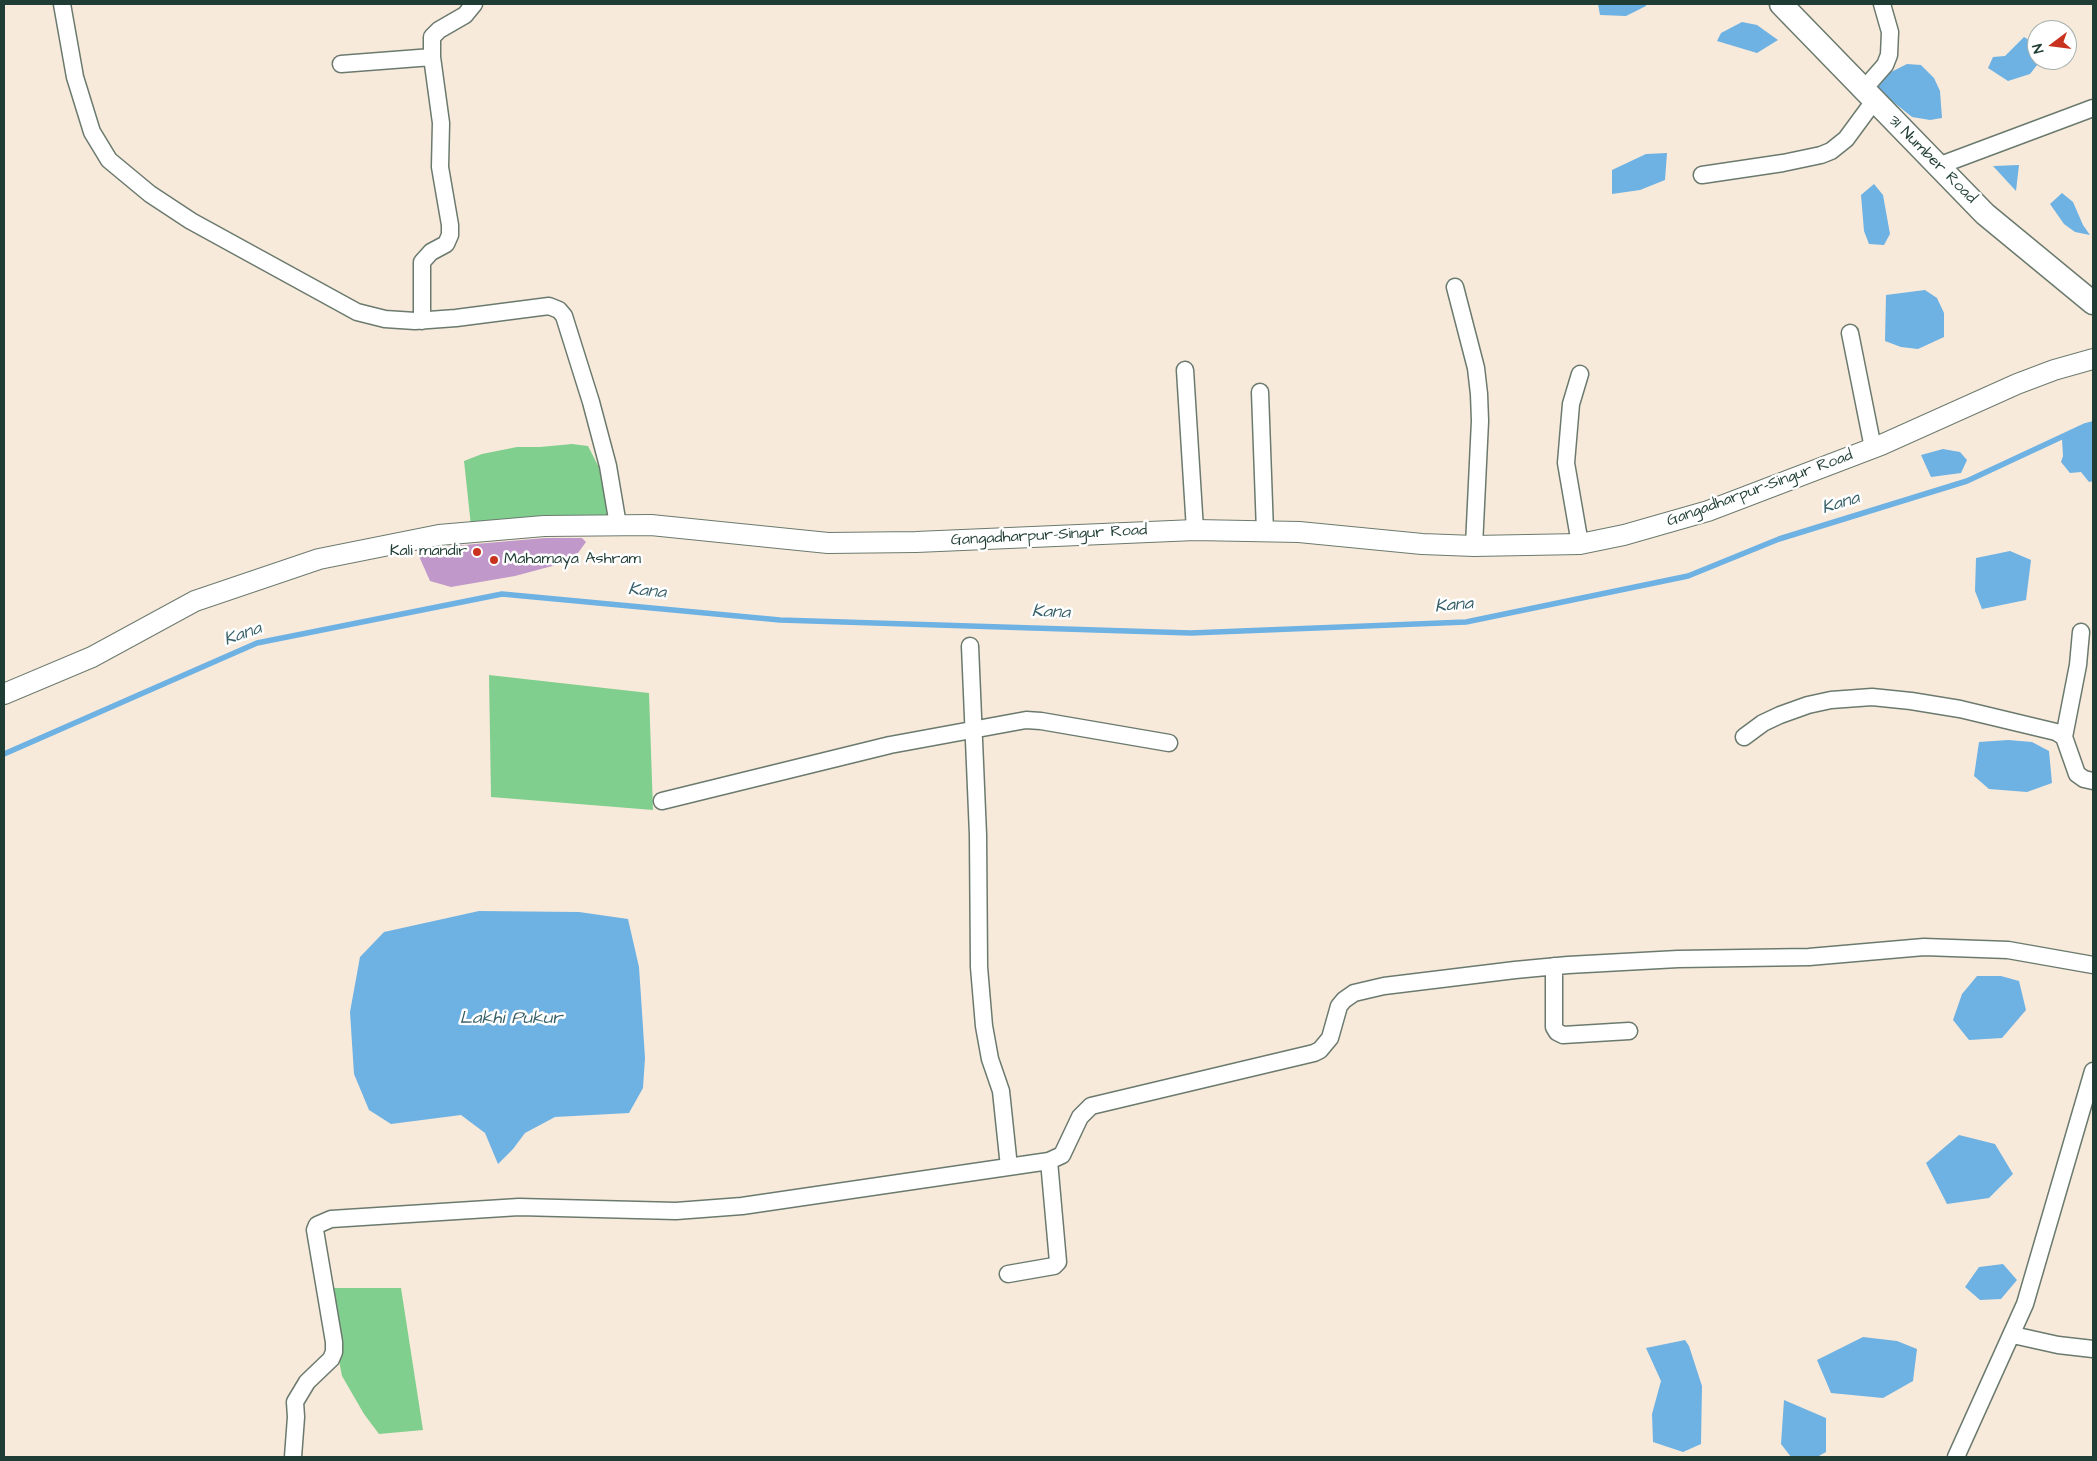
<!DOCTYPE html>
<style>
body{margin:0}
#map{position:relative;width:2097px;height:1461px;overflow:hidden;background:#f8eada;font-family:"Architects Daughter",sans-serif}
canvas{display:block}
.frame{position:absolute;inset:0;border:5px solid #1f3d34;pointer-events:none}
.north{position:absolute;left:2027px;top:20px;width:50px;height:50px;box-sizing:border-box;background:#fff;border:1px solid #a5b1ae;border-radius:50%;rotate:255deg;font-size:14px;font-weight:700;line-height:20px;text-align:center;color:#1f3d34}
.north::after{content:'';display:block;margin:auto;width:18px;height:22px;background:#c8321e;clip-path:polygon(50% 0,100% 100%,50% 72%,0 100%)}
</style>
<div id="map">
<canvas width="2097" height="1461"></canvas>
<div class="frame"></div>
<div class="north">N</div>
</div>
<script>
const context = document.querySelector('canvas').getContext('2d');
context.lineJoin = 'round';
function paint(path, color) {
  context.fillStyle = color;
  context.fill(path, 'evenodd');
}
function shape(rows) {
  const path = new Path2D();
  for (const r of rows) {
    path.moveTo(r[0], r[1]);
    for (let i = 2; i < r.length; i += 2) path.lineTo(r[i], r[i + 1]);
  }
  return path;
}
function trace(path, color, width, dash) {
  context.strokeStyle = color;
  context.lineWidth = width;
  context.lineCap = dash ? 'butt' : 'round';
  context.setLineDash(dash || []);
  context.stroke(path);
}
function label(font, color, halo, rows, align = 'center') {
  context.font = font + ' "Architects Daughter",sans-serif';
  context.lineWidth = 5;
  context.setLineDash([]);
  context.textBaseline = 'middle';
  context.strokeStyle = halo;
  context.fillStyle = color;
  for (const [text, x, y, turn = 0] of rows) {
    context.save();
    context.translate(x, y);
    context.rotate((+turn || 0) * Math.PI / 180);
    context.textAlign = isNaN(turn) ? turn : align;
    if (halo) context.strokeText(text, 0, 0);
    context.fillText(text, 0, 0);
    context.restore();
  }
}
const green = shape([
 [572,444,588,446,608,485,610,520,471,526,464,461,482,454,517,447,540,447],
 [489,675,649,693,653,810,491,797],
 [325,1288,401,1288,423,1430,379,1434,364,1414,342,1376]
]);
const water = shape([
 [1598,4,1646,4,1646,6,1626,16,1600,15],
 [1742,22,1757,25,1778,40,1757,53,1717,41,1721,33],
 [2024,37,2037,45,2037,60,2041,60,2030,74,2008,81,1988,68,1993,57,2005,56],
 [1907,64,1921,65,1934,78,1940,91,1942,118,1930,120,1912,117,1877,89,1887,74],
 [1667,153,1665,180,1640,190,1612,194,1612,170,1646,154],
 [2019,165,2016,191,1993,166],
 [1874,184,1883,195,1890,234,1884,245,1869,244,1864,231,1861,195],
 [2062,193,2073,202,2083,225,2090,235,2075,232,2064,224,2050,204],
 [1925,290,1937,298,1944,313,1944,337,1918,349,1901,347,1885,341,1886,295],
 [2093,426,2093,481,2089,482,2081,472,2070,473,2061,462,2063,456,2062,439,2085,427],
 [1943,449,1960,452,1967,460,1961,473,1931,477,1921,455],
 [2010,551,2031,560,2026,600,1982,609,1975,591,1976,558],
 [2008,740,2032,742,2049,751,2052,783,2027,792,1989,789,1974,776,1979,742],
 [479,911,579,912,628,919,639,967,641,997,645,1058,643,1088,629,1113,555,1117,525,1133,513,1149,498,1164,485,1133,461,1115,391,1124,369,1110,354,1074,350,1012,360,957,384,932],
 [1977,976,2001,976,2019,981,2026,1010,2002,1038,1969,1040,1953,1020,1962,994],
 [1959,1135,1995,1144,2013,1174,1989,1198,1947,1204,1926,1163],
 [2003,1264,2017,1280,2001,1299,1980,1300,1965,1287,1979,1267],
 [1863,1337,1897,1341,1917,1349,1913,1381,1883,1398,1831,1393,1817,1360],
 [1685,1340,1689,1346,1702,1386,1701,1444,1683,1452,1653,1442,1652,1414,1661,1381,1646,1348],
 [1784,1400,1826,1418,1826,1452,1817,1457,1791,1457,1781,1444]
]);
const stream = shape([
 [4,754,257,643,502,594,780,620,1191,633,1466,622,1688,576,1779,539,1967,481,2085,426,2093,424]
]);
const building = shape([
 [545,538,582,538,586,542,578,553,556,565,515,576,451,587,430,581,418,554,419,551,441,547]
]);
const minor = shape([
 [62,4,75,77,92,132,109,160,150,194,191,221,357,312,385,319,415,321,456,318,549,306,559,310,564,316,591,402,608,466,618,525],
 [341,64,432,57],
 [1863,90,1885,65,1889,55,1890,32,1882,4],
 [1938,166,2093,108],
 [1702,175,1783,163,1821,155,1831,151,1846,139,1874,101],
 [1455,287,1476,368,1479,394,1480,421,1474,546],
 [422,321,422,262,431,252,446,244,450,235,450,225,440,167,441,123,432,57,432,37,439,30,465,15,474,4],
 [1850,333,1873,448],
 [1185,370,1195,530],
 [1580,374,1571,404,1566,463,1580,544],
 [1260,392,1265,532],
 [970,646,978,835,979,967,984,1026,990,1059,1001,1091,1009,1167],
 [1744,737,1763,723,1780,715,1808,705,1831,700,1872,697,1911,701,1960,709,2056,732,2064,737,2077,774,2084,779,2093,781],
 [2064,737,2078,665,2081,632],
 [662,801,890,745,1026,720,1041,721,1169,743],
 [1554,966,1554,1027,1557,1032,1563,1035,1629,1031],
 [1008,1274,1054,1266,1058,1262,1049,1161],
 [2013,1335,2058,1345,2093,1349],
 [293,1457,296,1417,295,1402,307,1382,331,1359,334,1352,334,1342,315,1230,317,1225,331,1219,519,1207,676,1211,742,1206,1049,1161,1062,1155,1080,1117,1091,1106,1314,1053,1320,1050,1330,1038,1339,1006,1344,1000,1354,993,1384,986,1515,970,1568,965,1678,959,1809,957,1924,947,2008,950,2093,965],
 [1956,1457,2025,1304,2093,1071]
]);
const tertiary = shape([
 [4,694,92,657,195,601,319,559,439,535,544,526,651,525,828,543,916,542,1195,530,1299,532,1422,544,1474,546,1580,544,1624,535,1708,511,1881,445,2017,384,2054,370,2093,359]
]);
const secondary = shape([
 [1781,4,1985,214,2093,303]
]);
const markers = [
 [477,552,5,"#c8321e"],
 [494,560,5,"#c8321e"]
];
const streetNames = [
 ["31 Number Road",1932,160,45],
 ["Gangadharpur-Singur Road",1760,489,-20],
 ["Gangadharpur-Singur Road",1049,536,-3]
];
const poiNames = [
 ["Kali mandir",467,552],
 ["Mahamaya Ashram",504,560,"left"]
];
const waterNames = [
 ["Kana",1841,504,-17],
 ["Kana",647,592,5],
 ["Kana",1454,606,-5],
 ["Kana",1051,613,2],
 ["Kana",243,635,-20],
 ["Lakhi Pukur",511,1019]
];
paint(green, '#81cf8e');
paint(water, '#6eb1e3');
trace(stream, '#6eb1e3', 5.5);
paint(building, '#c098c9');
trace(minor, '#6b7a6e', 19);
trace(tertiary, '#6b7a6e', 22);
trace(secondary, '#6b7a6e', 25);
trace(minor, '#fff', 16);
trace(tertiary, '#fff', 20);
trace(secondary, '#fff', 22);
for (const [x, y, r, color] of markers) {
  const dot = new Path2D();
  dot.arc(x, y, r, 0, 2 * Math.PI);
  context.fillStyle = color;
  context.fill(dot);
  trace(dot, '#fff', 2);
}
label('16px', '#1f3d34', '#fff', streetNames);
label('16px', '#1f3d34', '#fff', poiNames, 'right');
label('italic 18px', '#376069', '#fff', waterNames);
</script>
